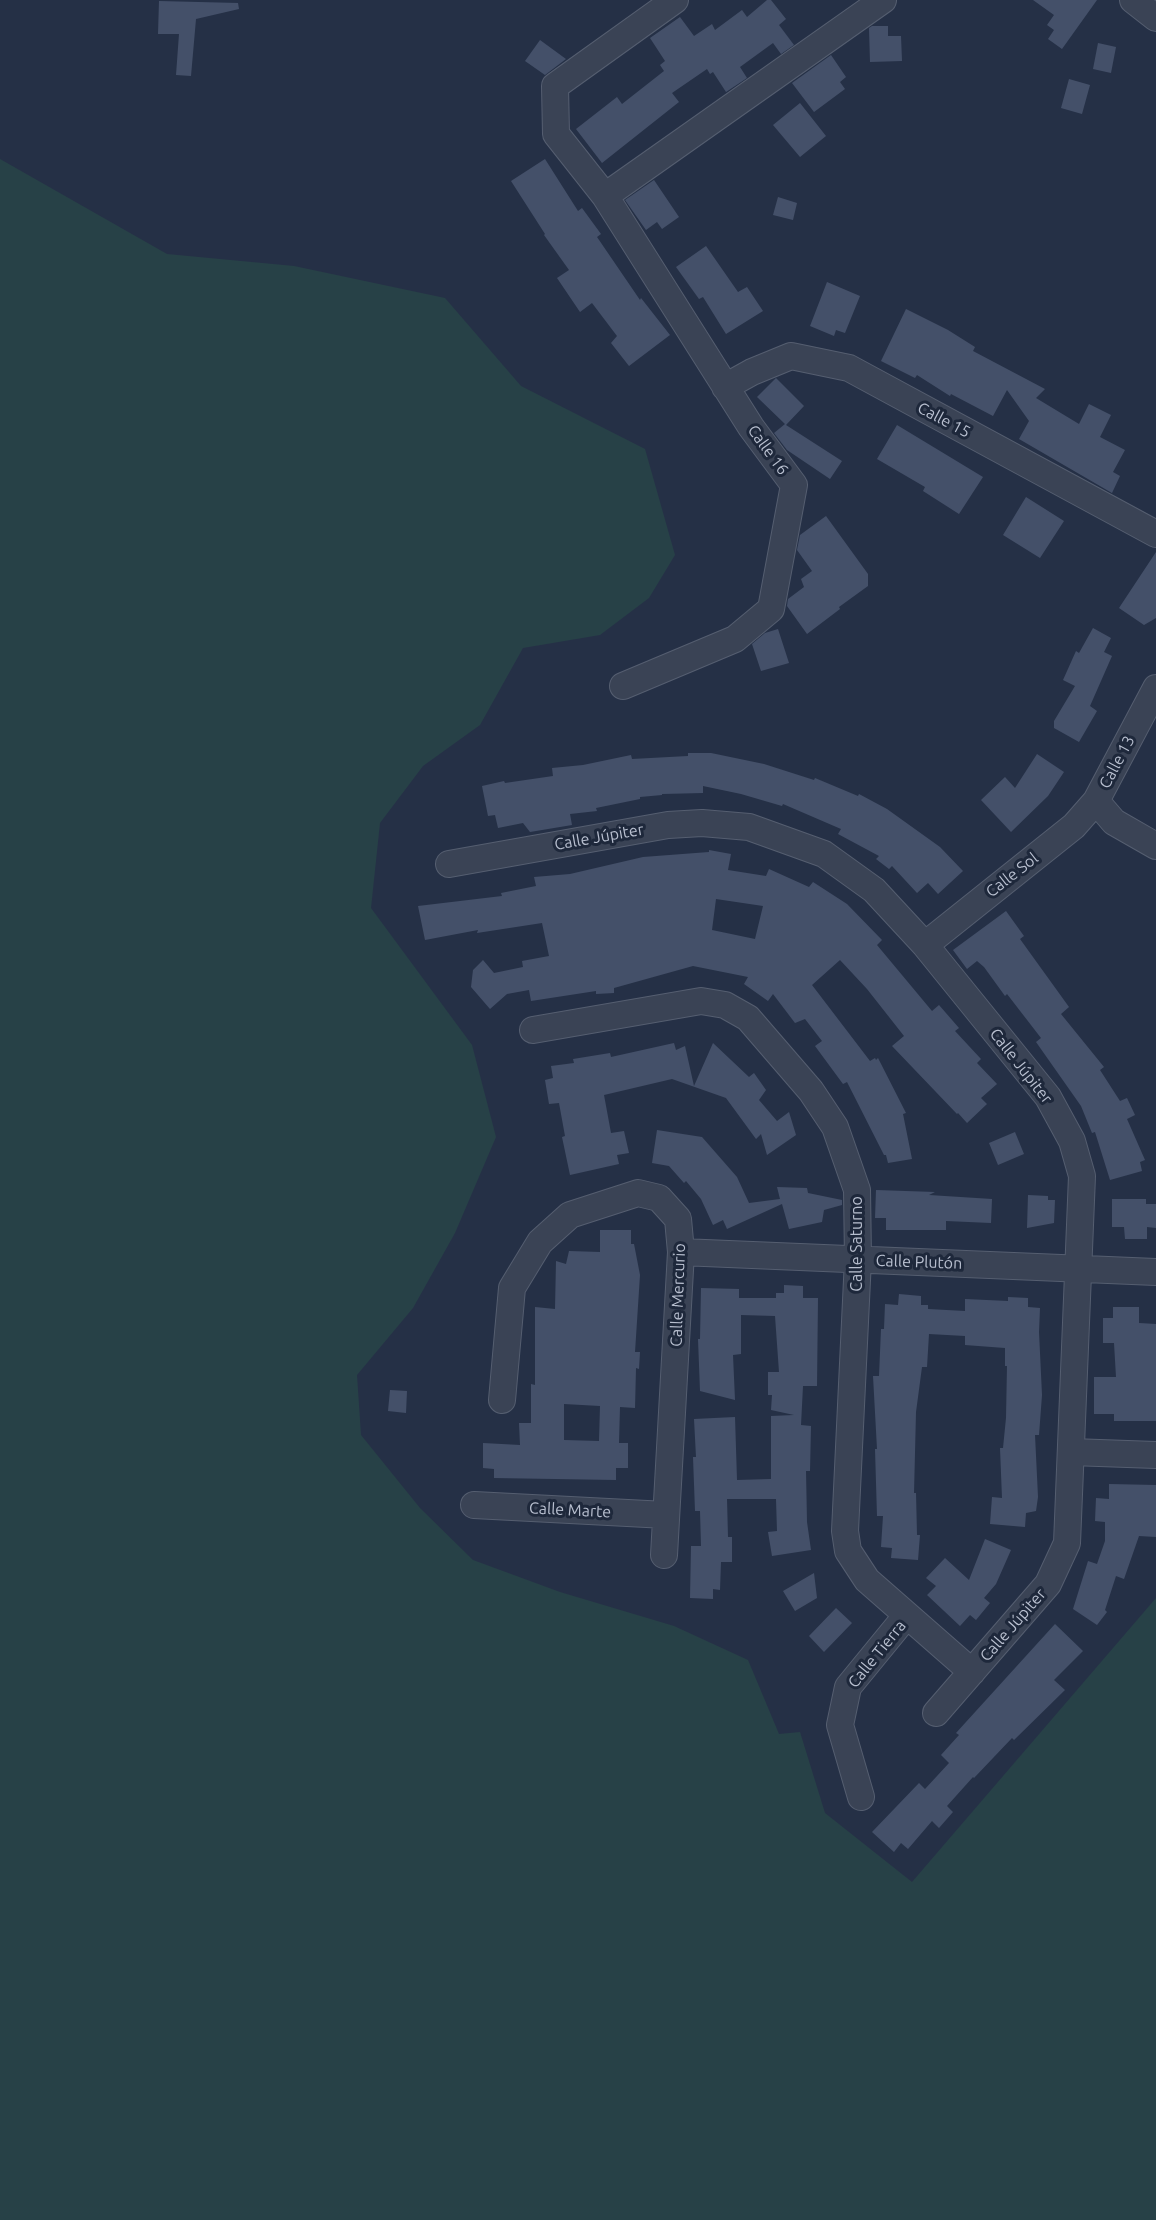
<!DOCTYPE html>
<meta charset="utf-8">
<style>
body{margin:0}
canvas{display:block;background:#253046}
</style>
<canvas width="1156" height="2220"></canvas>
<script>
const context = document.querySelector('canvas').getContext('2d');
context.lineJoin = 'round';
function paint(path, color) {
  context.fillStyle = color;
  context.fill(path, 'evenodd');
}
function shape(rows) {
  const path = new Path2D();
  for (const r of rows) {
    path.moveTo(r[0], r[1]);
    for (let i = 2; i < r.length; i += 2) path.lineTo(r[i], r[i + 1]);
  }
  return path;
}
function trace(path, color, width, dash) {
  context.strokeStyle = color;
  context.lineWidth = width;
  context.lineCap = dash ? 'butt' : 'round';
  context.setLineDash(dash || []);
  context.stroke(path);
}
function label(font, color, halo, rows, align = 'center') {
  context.font = font + ' Ubuntu,sans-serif';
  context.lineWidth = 6;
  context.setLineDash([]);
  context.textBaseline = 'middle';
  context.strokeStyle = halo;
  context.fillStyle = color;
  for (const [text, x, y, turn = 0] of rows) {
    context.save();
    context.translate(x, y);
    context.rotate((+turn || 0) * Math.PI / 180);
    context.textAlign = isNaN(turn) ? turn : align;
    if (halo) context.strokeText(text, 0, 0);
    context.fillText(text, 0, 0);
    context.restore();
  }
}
const green = shape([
 [0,159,167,254,294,266,445,298,521,386,645,449,675,555,649,598,600,635,523,648,480,725,423,766,380,823,371,908,472,1045,496,1137,455,1233,413,1308,357,1375,361,1435,420,1508,473,1560,560,1592,674,1626,748,1660,779,1734,800,1732,825,1813,912,1882,1156,1598,1156,2220,0,2220]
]);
const building = shape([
 [767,0,771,0,786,19,779,25,794,45,781,54,773,43,740,67,747,78,726,92,713,72,710,74,707,69,672,93,679,102,602,163,576,129,617,97,622,104,664,71,660,65,665,61,650,38,680,17,694,36,712,24,715,30,742,10,747,17],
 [1033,0,1097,0,1062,49,1048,39,1054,30,1047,25,1054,15],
 [159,1,238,3,239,9,196,19,191,76,176,75,179,34,158,34],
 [872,26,888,26,888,36,901,36,902,61,870,62,869,28],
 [540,40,566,59,545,75,525,61],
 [1098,43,1116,47,1111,73,1093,69],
 [831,55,846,77,840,82,845,89,814,112,792,83],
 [1069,79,1090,85,1082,114,1061,108],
 [800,103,826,136,800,157,773,125],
 [545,159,578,211,582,208,601,234,597,237,640,300,641,298,670,335,629,366,611,343,617,336,592,303,580,312,557,278,569,270,544,235,545,234,511,181],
 [654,180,679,217,662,229,657,222,646,230,625,200],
 [778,197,797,203,793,220,773,215],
 [706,246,738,292,747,287,763,311,726,334,703,297,699,299,676,267],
 [827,282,860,296,845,333,836,330,834,336,810,326],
 [906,309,948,330,975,347,973,351,1045,389,1036,398,1079,424,1089,404,1111,415,1100,437,1125,450,1113,472,1120,476,1112,493,1019,439,1029,421,1007,390,993,416,951,394,950,396,917,375,915,378,881,361],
 [776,378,804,406,786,425,842,461,830,479,787,450,774,433,785,424,757,397],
 [897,425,983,477,959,514,923,491,925,487,877,459],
 [1026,497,1064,521,1040,558,1003,535],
 [826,516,868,574,868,586,839,607,840,609,807,634,787,606,788,599,804,587,801,579,812,571,797,550,800,535],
 [1156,552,1156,618,1144,625,1119,608],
 [1093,628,1111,638,1104,652,1112,656,1090,706,1097,711,1079,742,1054,728,1054,721,1075,686,1063,680,1076,651,1079,653],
 [778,629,789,663,761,671,752,644,765,633],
 [688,753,711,753,764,764,814,780,815,778,858,796,859,794,887,809,940,847,963,871,938,894,928,883,917,893,892,866,889,869,876,859,879,856,838,834,841,829,783,804,782,806,741,794,703,786,703,793,662,794,662,795,640,797,640,799,596,808,597,811,570,814,572,825,530,832,523,823,498,828,495,815,488,816,482,786,504,781,505,783,553,776,552,768,583,765,631,755,632,759,688,756],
 [1037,754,1064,772,1048,796,1011,832,981,800,1005,777,1015,788],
 [709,850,731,854,728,870,766,876,769,869,809,887,813,882,847,904,882,940,877,945,932,1011,939,1005,959,1028,955,1031,981,1059,977,1063,997,1084,981,1098,987,1104,967,1123,958,1113,957,1114,892,1046,904,1036,867,989,840,960,812,985,870,1061,875,1058,876,1060,878,1058,906,1113,903,1114,912,1159,888,1163,886,1155,884,1155,847,1082,843,1084,815,1046,822,1041,805,1019,795,1023,773,994,768,1001,744,984,748,977,693,966,614,988,614,993,596,994,596,991,531,1001,529,990,507,994,490,1009,471,987,473,970,483,960,494,973,523,967,522,961,549,956,542,923,477,933,478,930,425,940,418,906,502,896,501,893,536,886,534,877,570,874,643,857,709,852],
 [716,899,763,906,755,939,712,930],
 [1006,911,1024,936,1020,939,1069,1007,1061,1014,1104,1067,1100,1070,1120,1101,1127,1098,1135,1115,1127,1119,1145,1160,1140,1162,1142,1171,1110,1180,1095,1132,1092,1133,1081,1106,1036,1042,1041,1038,1007,994,1005,996,984,967,977,961,967,969,953,950],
 [674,1043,676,1050,685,1046,694,1086,713,1043,749,1077,754,1073,766,1090,759,1100,777,1121,789,1112,796,1135,767,1155,761,1134,756,1139,726,1098,672,1079,604,1095,611,1133,624,1131,629,1153,617,1155,619,1164,570,1175,562,1137,565,1136,559,1103,549,1104,545,1080,553,1078,551,1066,574,1063,573,1059,610,1053,611,1057],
 [657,1130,702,1137,737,1177,749,1203,780,1199,777,1187,807,1188,808,1193,842,1200,842,1205,824,1210,822,1222,789,1229,782,1204,727,1229,723,1220,713,1225,701,1199,686,1181,684,1183,669,1166,652,1163],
 [1015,1132,1024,1154,998,1165,989,1143],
 [876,1190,935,1192,929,1195,992,1199,991,1223,946,1221,946,1230,886,1230,886,1218,875,1218],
 [1028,1195,1048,1196,1048,1200,1055,1200,1054,1223,1027,1228],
 [1112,1199,1146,1199,1146,1204,1156,1204,1156,1228,1147,1227,1147,1239,1125,1239,1124,1227,1112,1227],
 [600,1230,631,1230,631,1244,634,1244,640,1275,635,1352,640,1352,639,1369,636,1368,635,1408,620,1407,619,1443,628,1443,628,1468,616,1468,616,1480,494,1478,494,1469,483,1468,483,1443,520,1445,519,1423,531,1423,531,1384,535,1385,535,1307,555,1309,556,1261,566,1264,569,1251,600,1252],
 [564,1404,600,1406,599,1441,564,1440],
 [784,1285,803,1286,803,1298,818,1298,817,1386,803,1386,801,1425,811,1426,810,1471,806,1471,807,1522,811,1550,772,1556,768,1532,777,1531,776,1499,727,1499,728,1537,732,1537,732,1562,721,1562,720,1590,713,1589,713,1599,690,1598,691,1546,701,1546,700,1511,695,1511,693,1457,696,1457,694,1419,735,1417,737,1480,771,1479,771,1416,794,1415,771,1410,772,1395,768,1395,768,1372,779,1372,775,1316,741,1315,741,1354,733,1355,735,1400,700,1391,698,1339,700,1339,701,1288,739,1289,739,1298,776,1298,776,1293,784,1293],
 [899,1294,921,1296,921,1305,928,1305,928,1309,965,1311,965,1299,1008,1301,1008,1297,1028,1298,1028,1307,1040,1308,1039,1332,1042,1395,1039,1435,1035,1435,1038,1497,1036,1511,1026,1513,1025,1527,990,1524,992,1497,1002,1498,1000,1448,1003,1448,1006,1418,1007,1366,1005,1366,1005,1348,965,1345,965,1336,929,1334,927,1367,922,1367,916,1412,914,1493,916,1493,917,1535,920,1535,918,1560,891,1558,892,1548,881,1547,883,1516,877,1516,875,1449,877,1449,873,1376,879,1376,881,1329,884,1329,885,1304,898,1305],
 [1113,1307,1139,1307,1139,1323,1156,1324,1156,1421,1114,1421,1114,1414,1094,1414,1094,1377,1116,1377,1114,1343,1103,1343,1103,1318,1113,1318],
 [390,1390,407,1391,406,1413,388,1411],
 [1109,1484,1156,1485,1156,1537,1139,1536,1124,1579,1116,1576,1105,1610,1107,1612,1097,1625,1073,1609,1088,1561,1097,1564,1105,1541,1105,1522,1095,1521,1096,1498,1109,1499],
 [985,1539,1011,1550,996,1584,984,1598,990,1603,976,1620,970,1615,960,1626,927,1595,936,1586,926,1578,945,1558,969,1580],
 [814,1573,817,1598,795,1611,783,1591],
 [836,1608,852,1623,824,1652,809,1636],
 [1055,1624,1083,1651,1054,1680,1065,1690,1014,1740,1012,1738,974,1778,973,1777,947,1806,953,1812,939,1828,932,1821,908,1849,901,1843,894,1852,872,1832,919,1783,925,1789,949,1763,941,1755,959,1735,956,1733]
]);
const minor = shape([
 [1133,0,1156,18],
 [605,196,883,0],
 [725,387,752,372,791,356,849,368,1156,534],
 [623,686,735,639,771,609,794,485,751,427,605,196,556,134,555,86,675,0],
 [1156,688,1096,801,1114,822,1156,846],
 [449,864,668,825,702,823,749,827,824,854,874,890,925,945,1048,1097,1072,1141,1082,1176,1067,1543,1048,1584,936,1713],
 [925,945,1074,826,1096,801],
 [533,1030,701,1001,725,1005,748,1018,811,1091,835,1127,857,1190,858,1259,845,1531,848,1551,867,1580,972,1672],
 [681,1252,1156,1272],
 [502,1400,512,1288,540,1242,570,1215,638,1193,659,1198,678,1219,681,1252,664,1555],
 [1071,1452,1156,1455],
 [474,1505,666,1515],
 [861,1797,840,1725,848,1687,907,1615]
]);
const streetNames = [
 ["Calle 15",944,420,28],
 ["Calle 16",768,450,54],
 ["Calle 13",1117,762,-62],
 ["Calle Júpiter",599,837,-10],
 ["Calle Sol",1012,875,-38],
 ["Calle Júpiter",1021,1066,52],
 ["Calle Saturno",857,1244,-90],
 ["Calle Plutón",919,1262,2],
 ["Calle Mercurio",678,1295,-88],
 ["Calle Marte",570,1510,3],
 ["Calle Júpiter",1013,1625,-49],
 ["Calle Tierra",877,1654,-51]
];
paint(green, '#274147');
paint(building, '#445069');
trace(minor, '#555e70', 28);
trace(minor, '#3a4355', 26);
label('16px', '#b8bfcf', '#1e283b', streetNames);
</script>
